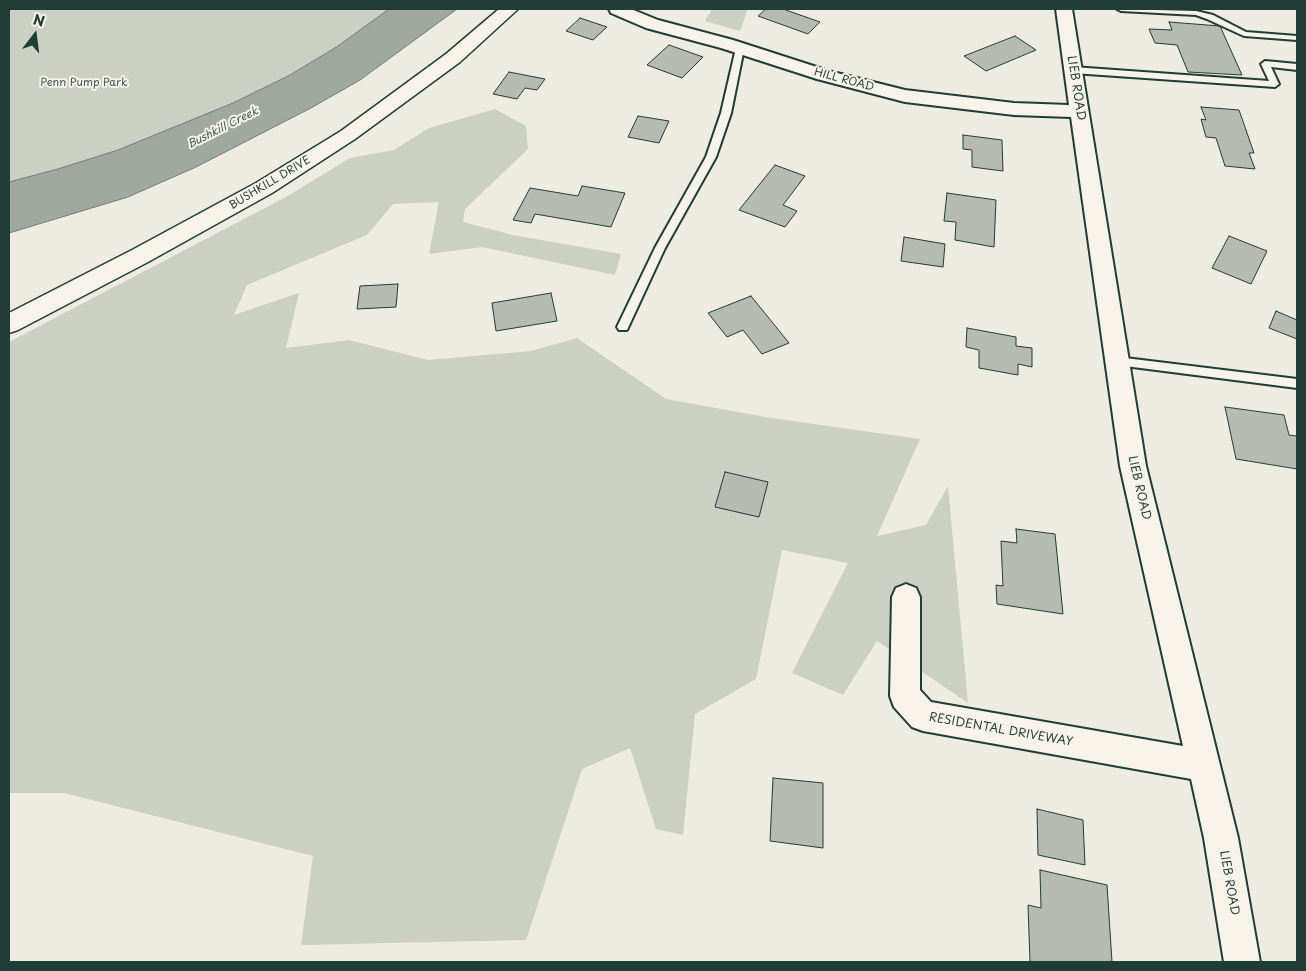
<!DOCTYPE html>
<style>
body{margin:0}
#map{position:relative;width:1306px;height:971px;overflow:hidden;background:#eeece1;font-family:"Playpen Sans",sans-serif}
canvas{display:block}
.frame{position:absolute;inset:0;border:10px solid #1f3d34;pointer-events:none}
.north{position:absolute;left:10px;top:10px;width:50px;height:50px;-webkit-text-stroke:4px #f7f3e8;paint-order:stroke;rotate:15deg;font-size:14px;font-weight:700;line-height:20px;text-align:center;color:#1f3d34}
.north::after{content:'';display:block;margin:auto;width:18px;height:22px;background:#1f3d34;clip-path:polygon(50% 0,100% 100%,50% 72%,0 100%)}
</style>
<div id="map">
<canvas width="1306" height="971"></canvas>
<div class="frame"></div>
<div class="north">N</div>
</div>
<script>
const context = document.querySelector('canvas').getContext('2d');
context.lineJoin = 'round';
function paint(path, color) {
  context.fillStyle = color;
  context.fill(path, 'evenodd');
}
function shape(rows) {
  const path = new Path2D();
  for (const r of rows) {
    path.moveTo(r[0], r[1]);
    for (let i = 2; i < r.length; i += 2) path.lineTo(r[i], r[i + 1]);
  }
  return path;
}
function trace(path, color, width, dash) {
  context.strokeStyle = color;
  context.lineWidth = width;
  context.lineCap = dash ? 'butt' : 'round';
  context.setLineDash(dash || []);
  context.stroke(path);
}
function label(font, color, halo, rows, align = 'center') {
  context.font = font + ' "Playpen Sans",sans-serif';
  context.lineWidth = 4;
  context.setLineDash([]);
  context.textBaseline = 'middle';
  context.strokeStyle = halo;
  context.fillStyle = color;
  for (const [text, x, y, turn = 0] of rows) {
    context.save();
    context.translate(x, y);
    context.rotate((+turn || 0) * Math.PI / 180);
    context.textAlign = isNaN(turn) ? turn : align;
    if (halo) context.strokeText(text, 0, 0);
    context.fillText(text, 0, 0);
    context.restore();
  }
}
const green = shape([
 [9,9,389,9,338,46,290,75,233,103,118,150,58,169,9,182],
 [712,9,748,9,740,31,705,21],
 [495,109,526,126,528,149,465,209,463,222,513,235,621,254,615,275,482,247,429,254,439,202,393,204,367,235,247,285,234,315,299,293,286,348,349,340,428,360,531,351,577,338,666,399,771,418,920,439,877,536,926,525,948,486,968,703,877,641,843,695,792,673,848,563,782,550,756,679,695,714,683,835,656,829,630,748,582,769,526,940,301,945,313,856,64,793,9,793,9,342,286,197,350,158,394,150,429,128]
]);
const water = shape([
 [389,9,457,9,360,80,311,108,196,167,128,197,9,233,9,182,58,169,118,150,233,103,290,75,338,46,389,9]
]);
const building = shape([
 [766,9,783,9,820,22,808,34,758,16,766,9],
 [580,18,607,27,593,40,566,31,580,18],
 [1169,22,1220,26,1242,75,1188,72,1177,45,1155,43,1149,29,1172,30,1169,22],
 [1015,36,1036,50,986,71,964,56,1015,36],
 [669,45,703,57,682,78,647,65,669,45],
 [509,72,545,79,537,90,525,88,517,99,493,94,509,72],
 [1201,107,1239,110,1254,153,1249,153,1255,169,1225,166,1216,138,1206,137,1201,119,1206,120,1201,107],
 [638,116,669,121,659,143,628,137,638,116],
 [963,135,1002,140,1003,171,972,167,972,150,963,149,963,135],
 [775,165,805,176,783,205,797,211,785,227,739,210,775,165],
 [582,186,625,193,611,227,535,214,531,223,513,220,530,188,578,196,582,186],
 [947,193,996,200,994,247,955,240,956,222,944,221,947,193],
 [1229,236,1267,251,1251,284,1212,268,1229,236],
 [904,237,945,244,943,267,901,261,904,237],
 [398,284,396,307,357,309,360,286,398,284],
 [551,293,557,321,496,331,492,303,551,293],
 [751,296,789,343,762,354,743,330,727,337,708,313,751,296],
 [1276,311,1297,320,1297,339,1269,328,1276,311],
 [967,328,1016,337,1016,346,1032,348,1032,367,1018,364,1018,375,979,368,979,350,966,347,967,328],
 [1225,407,1284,415,1289,435,1297,436,1297,469,1236,459,1225,407],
 [725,472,768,482,759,517,715,507,725,472],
 [1016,529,1055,534,1063,614,997,604,996,585,1003,586,1001,541,1017,543,1016,529],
 [773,778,823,783,823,848,770,841,773,778],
 [1037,809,1083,820,1085,865,1038,855,1037,809],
 [1040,870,1107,885,1112,962,1030,962,1028,905,1041,908,1040,870]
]);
const service = shape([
 [1117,9,1196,11,1213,15,1246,32,1297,36,1297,40,1244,36,1207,19,1196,15,1121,11,1117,9],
 [740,45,744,48,731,113,716,157,665,248,627,330,619,330,617,327,655,248,706,157,721,113,736,48,740,45],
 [1265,61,1297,64,1297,70,1271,67,1279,84,1275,87,1073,73,1069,70,1073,67,1269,81,1261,64,1265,61],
 [1117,357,1297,379,1297,388,1117,365,1111,361,1117,357]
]);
const minor = shape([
 [609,9,631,9,658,20,733,40,829,71,905,90,1014,103,1069,105,1056,9,1072,9,1146,466,1238,838,1260,962,1224,962,1204,838,1191,779,923,731,912,727,894,707,890,696,892,597,896,588,906,584,916,588,920,597,920,690,931,702,1183,746,1120,466,1071,117,1014,115,905,102,817,79,721,48,646,28,611,13,609,9]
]);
const secondary = shape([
 [499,9,518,9,460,62,355,139,272,193,148,262,18,330,9,333,9,313,132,250,256,183,341,131,446,54,499,9]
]);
const farStreetnames = [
 ["HILL ROAD",844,80,15],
 ["BUSHKILL DRIVE",270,183,-31]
];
const farParknames = [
 ["Penn Pump Park",84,83]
];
const farWaternames = [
 ["Bushkill Creek",223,128,-27]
];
const streetNames = [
 ["LIEB ROAD",1076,88,81],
 ["LIEB ROAD",1139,488,77],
 ["RESIDENTAL DRIVEWAY",1001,730,10],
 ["LIEB ROAD",1229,883,80]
];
paint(green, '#cccfc4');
paint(water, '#9fa99f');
trace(water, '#6c7e74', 1);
paint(building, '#b5bbb0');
trace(building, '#1f3d34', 1);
trace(service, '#1f3d34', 4);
trace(minor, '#1f3d34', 4);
trace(secondary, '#1f3d34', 3);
paint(service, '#f7f3e8');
paint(minor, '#f7f3e8');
paint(secondary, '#f7f3e8');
label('11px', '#1f3d34', '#f7f3e8', farStreetnames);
label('11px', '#425a51', '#f7f3e8', farParknames);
label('italic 11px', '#3f584f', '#f7f3e8', farWaternames);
label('12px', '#1f3d34', '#f7f3e8', streetNames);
</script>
